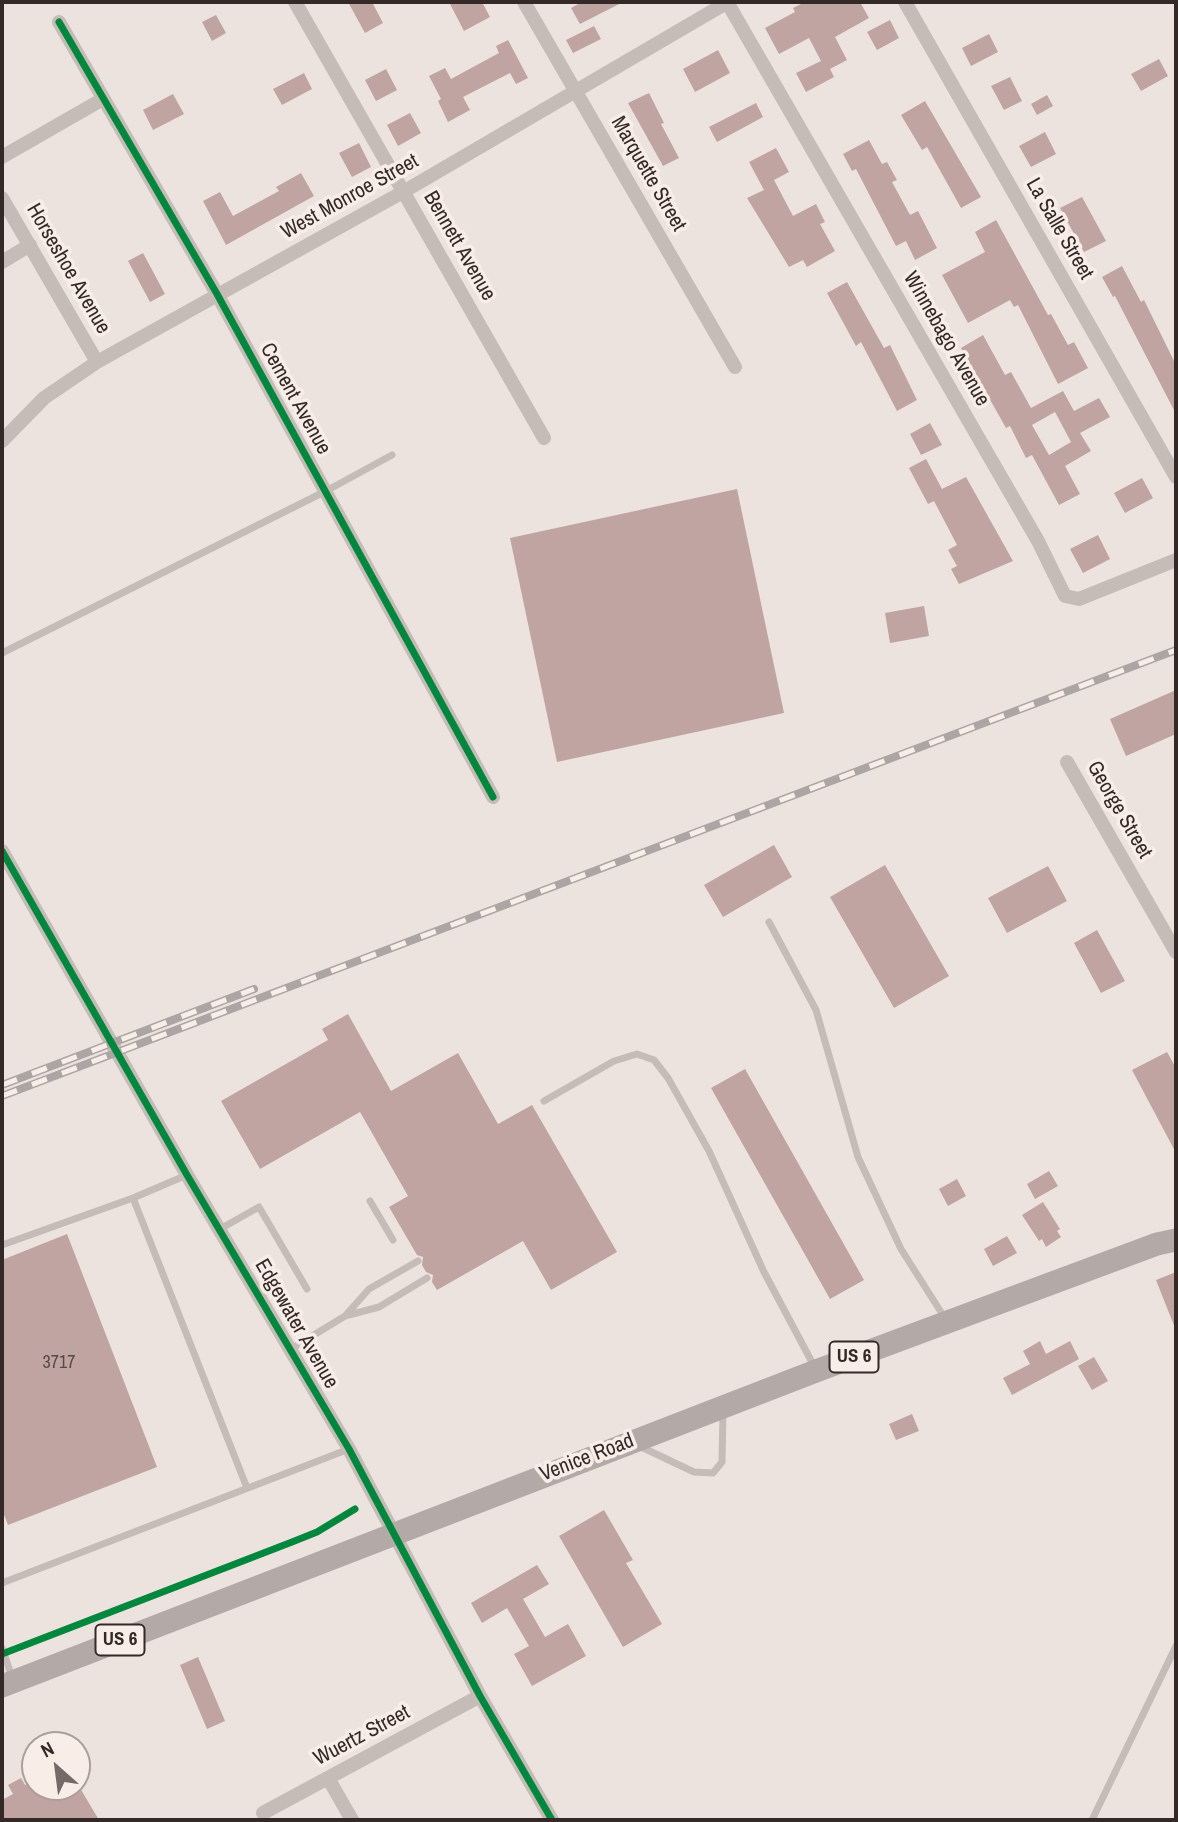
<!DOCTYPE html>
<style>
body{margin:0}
#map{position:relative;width:1178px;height:1822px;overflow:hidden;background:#ece3df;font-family:"Archivo Narrow",sans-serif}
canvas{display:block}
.frame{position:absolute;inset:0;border:4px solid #352927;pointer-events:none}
.north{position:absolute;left:21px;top:1731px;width:70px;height:70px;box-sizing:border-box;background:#f9ede7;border:2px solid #ab9f9a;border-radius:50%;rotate:332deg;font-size:19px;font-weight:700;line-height:28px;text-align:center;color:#352927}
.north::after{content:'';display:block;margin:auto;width:24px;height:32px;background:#756a67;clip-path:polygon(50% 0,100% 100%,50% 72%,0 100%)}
</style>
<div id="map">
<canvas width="1178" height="1822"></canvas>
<div class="frame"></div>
<div class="north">N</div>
</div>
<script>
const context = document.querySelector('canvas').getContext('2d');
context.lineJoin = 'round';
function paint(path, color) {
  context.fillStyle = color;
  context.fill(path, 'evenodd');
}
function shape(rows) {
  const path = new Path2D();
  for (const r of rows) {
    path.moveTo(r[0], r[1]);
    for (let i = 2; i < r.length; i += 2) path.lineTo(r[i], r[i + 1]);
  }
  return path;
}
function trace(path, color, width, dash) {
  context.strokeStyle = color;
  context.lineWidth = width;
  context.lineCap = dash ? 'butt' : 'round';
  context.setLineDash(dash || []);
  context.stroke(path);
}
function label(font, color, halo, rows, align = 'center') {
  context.font = font + ' "Archivo Narrow",sans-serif';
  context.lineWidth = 7;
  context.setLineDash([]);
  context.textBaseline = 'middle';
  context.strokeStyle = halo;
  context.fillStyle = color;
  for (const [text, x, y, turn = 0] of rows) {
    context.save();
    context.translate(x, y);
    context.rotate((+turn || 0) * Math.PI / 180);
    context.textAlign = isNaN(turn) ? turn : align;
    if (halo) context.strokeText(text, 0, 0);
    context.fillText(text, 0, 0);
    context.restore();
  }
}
const building = shape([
 [348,2,372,2,383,23,365,33],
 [449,2,482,2,490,17,464,31],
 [582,2,623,2,580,24,571,8],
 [805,2,860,2,869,18,835,37,847,60,830,69,834,77,806,92,796,73,821,61,809,38,779,54,765,28,795,12,793,8],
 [216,15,226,33,212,41,202,22],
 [890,20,899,38,877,50,867,32],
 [594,26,601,39,573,53,566,40],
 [989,34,998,52,971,66,962,48],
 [508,40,528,78,516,84,510,73,463,97,470,110,448,122,438,101,441,99,429,76,445,68,451,79,499,53,496,46],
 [718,50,730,73,695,92,683,69],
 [1159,59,1168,76,1141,91,1131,74],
 [386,69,397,90,376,101,365,80],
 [304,73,312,89,282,105,273,89],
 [1010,77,1022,101,1004,110,991,86],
 [649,93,664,123,661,124,679,158,663,166,628,103],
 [173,94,184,114,153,130,143,110],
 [1047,95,1053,106,1037,115,1031,104],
 [925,101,981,197,961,208,927,147,922,150,901,115],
 [756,103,763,117,717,142,709,127],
 [410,113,421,133,398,146,387,125],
 [1045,132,1056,154,1031,167,1019,146],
 [869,140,882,164,887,162,897,180,892,182,910,215,918,211,937,248,915,260,906,241,896,246,856,169,852,171,843,154],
 [359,143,371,167,352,177,339,153],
 [776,148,789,172,774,180,793,216,816,204,825,222,820,224,835,251,807,267,803,260,789,267,747,198,764,190,749,162],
 [301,173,314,196,226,245,203,201,220,192,233,216,279,191,276,187],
 [1082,197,1106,241,1084,252,1060,208],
 [996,220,1048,315,1051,314,1068,345,1074,342,1088,368,1058,384,1018,305,1014,307,1010,300,968,323,942,275,985,252,975,232],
 [143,253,165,294,150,302,128,261],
 [1122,266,1141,302,1144,300,1176,365,1176,414,1115,296,1113,297,1102,277],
 [847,282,884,348,890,345,917,400,897,411,861,342,856,346,827,293],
 [983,335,1005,375,1011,372,1031,408,1063,391,1074,411,1099,398,1110,417,1080,433,1091,451,1065,466,1080,494,1059,505,1032,455,1026,458,1010,426,1006,428,961,348],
 [1055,412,1071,442,1049,455,1032,425],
 [930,423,942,445,921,455,910,434],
 [926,459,942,489,966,477,1013,561,959,584,951,569,957,566,948,550,957,545,934,501,928,504,909,468],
 [1142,478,1153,498,1125,513,1114,493],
 [737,489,784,713,557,762,510,538],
 [1098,535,1110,559,1083,573,1070,549],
 [924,606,929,636,890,643,885,613],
 [1176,690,1176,734,1126,756,1110,719],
 [774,845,792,877,723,917,704,885],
 [885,865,949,976,894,1008,830,897],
 [1048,866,1067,901,1007,933,988,898],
 [1097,930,1125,981,1101,993,1074,943],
 [348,1014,391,1091,458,1053,498,1124,532,1105,617,1252,551,1290,523,1241,437,1290,432,1282,433,1275,426,1272,422,1265,423,1257,417,1255,389,1207,408,1196,360,1112,260,1169,221,1101,328,1040,322,1029],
 [1167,1052,1176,1068,1176,1153,1132,1070],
 [745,1069,864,1280,830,1299,711,1088],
 [1049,1171,1058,1186,1035,1199,1027,1184],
 [957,1179,966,1196,948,1206,939,1189],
 [1043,1202,1060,1229,1057,1231,1061,1237,1046,1247,1042,1239,1039,1241,1022,1215],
 [67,1234,157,1467,8,1525,2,1509,2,1260],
 [1007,1236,1017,1253,993,1266,984,1249],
 [1176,1272,1176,1328,1175,1328,1156,1280],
 [1040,1341,1046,1354,1070,1341,1079,1359,1012,1395,1003,1378,1030,1364,1023,1351],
 [1094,1357,1108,1381,1092,1390,1078,1366],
 [912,1414,919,1431,896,1440,889,1424],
 [604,1510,633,1560,626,1563,662,1624,623,1647,559,1536],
 [537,1565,549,1584,523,1599,545,1637,568,1624,586,1656,532,1686,514,1654,529,1646,507,1608,482,1623,471,1603],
 [198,1657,225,1721,207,1729,180,1665],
 [21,1778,25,1785,35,1779,35,1787,77,1787,77,1783,99,1820,2,1820,2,1800,13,1794,8,1785]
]);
const service = shape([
 [2,653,326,491,392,455],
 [769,922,816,1010,858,1157,901,1249,946,1320],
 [544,1101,614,1061,637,1054,654,1060,668,1078,709,1151,764,1272,814,1366],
 [133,1198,247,1488],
 [370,1201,393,1240],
 [220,1229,259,1207,307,1289],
 [2,1245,133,1198,187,1175],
 [418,1261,369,1289,345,1316,379,1307,427,1278],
 [291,1349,345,1316],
 [639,1446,694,1472,713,1473,722,1462,723,1411],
 [2,1583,349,1449],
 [2,1648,12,1677],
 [1092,1820,1176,1646]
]);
const minor = shape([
 [295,2,544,438],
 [524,2,735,367],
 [727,2,1038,541,1065,596,1079,599,1176,560],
 [905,2,1176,477],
 [59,22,217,294,493,797],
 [2,157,103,99],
 [2,198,97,362],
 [2,262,30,245],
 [2,441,44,398,97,362,403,192,728,2],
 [1067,762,1176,952],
 [2,851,187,1175,349,1449,480,1696,552,1820],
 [328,1778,352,1820],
 [263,1813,480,1696]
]);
const primary = shape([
 [2,1686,816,1371,1157,1244,1176,1240]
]);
const rail = shape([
 [2,1085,254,989],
 [2,1096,1176,650]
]);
const cycleway = shape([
 [59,22,217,294,493,797],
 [2,851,187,1175,349,1449,480,1696,552,1820],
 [2,1654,292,1542,317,1532,355,1509]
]);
const numberNames = [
 ["3717",59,1363]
];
const shields = [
 [854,1357,49],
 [120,1640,49]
];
const shieldNames = [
 ["US 6",854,1357],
 ["US 6",120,1640]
];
const streetNames = [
 ["Marquette Street",648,174,60],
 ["West Monroe Street",350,197,-29],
 ["La Salle Street",1059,229,60],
 ["Bennett Avenue",459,246,60],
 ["Horseshoe Avenue",68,269,60],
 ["Winnebago Avenue",946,339,60],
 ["Cement Avenue",295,399,61],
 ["George Street",1119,810,60],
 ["Edgewater Avenue",296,1324,60],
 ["Venice Road",587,1458,-21],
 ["Wuertz Street",362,1736,-28]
];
paint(building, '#bfa4a1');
trace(service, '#c5bcb8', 7);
trace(minor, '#c5bcb8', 14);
trace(primary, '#b3aaa8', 23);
trace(rail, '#aca5a3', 8);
trace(rail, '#f9ede7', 5, [16]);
trace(cycleway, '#00873e', 7);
label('18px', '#584846', null, numberNames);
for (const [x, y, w] of shields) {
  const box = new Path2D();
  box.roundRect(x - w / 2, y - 15.5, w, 31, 5);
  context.fillStyle = '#f9ede7';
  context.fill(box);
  trace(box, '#352927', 2);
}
label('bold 19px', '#352927', null, shieldNames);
label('21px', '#352927', '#f9ede7', streetNames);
</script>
